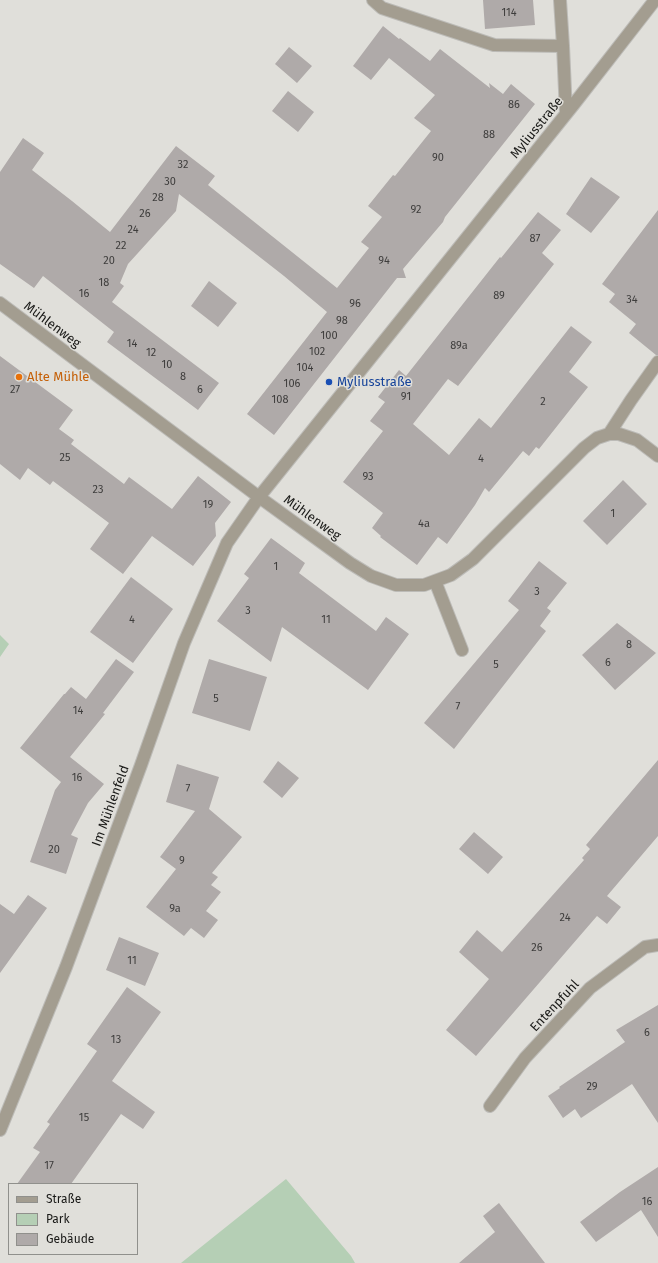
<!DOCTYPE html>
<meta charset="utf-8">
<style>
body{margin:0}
#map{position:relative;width:658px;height:1263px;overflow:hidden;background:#e0dfda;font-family:"Fira Sans",sans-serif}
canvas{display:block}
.legend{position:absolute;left:8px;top:1183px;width:130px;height:72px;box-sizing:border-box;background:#e0dfda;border:1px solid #90908c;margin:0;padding:5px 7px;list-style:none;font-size:12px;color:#191917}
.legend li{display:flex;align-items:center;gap:8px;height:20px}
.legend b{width:20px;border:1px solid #90908c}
</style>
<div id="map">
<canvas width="658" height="1263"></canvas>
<ul class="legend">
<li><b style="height:5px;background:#a39d90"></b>Straße</li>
<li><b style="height:11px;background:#b5cfb5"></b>Park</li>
<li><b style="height:11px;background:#afaaa9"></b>Gebäude</li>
</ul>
</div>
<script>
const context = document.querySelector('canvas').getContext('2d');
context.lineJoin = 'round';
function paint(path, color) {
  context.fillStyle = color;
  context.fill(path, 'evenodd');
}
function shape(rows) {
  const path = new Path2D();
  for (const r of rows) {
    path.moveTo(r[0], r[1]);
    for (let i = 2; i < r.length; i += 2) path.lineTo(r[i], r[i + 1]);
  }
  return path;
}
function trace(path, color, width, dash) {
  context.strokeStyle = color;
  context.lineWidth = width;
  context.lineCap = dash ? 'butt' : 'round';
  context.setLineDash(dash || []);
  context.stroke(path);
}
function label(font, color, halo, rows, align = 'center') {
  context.font = font + ' "Fira Sans",sans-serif';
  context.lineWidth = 3;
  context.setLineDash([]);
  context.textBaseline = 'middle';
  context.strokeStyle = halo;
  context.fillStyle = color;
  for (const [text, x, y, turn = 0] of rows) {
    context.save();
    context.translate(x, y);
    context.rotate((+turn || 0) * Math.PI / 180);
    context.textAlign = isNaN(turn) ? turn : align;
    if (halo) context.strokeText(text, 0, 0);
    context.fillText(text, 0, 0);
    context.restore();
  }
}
const green = shape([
 [0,635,9,644,0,657],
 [286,1179,351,1256,355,1263,181,1263]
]);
const building = shape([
 [483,0,533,0,535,25,485,29],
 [383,26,399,39,400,38,430,61,440,49,490,88,489,83,503,94,511,84,535,104,445,217,443,222,403,269,406,278,397,278,274,435,247,414,327,312,284,276,179,194,176,211,128,264,120,283,124,286,112,302,219,383,198,410,107,342,114,332,43,276,34,288,0,264,0,172,23,138,44,153,32,170,72,201,110,232,176,146,215,176,208,185,337,288,369,248,361,242,382,217,368,206,393,175,395,176,431,131,414,118,435,95,389,58,371,80,353,66],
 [289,47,312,66,297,83,275,64],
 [288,91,314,112,298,132,272,111],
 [591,177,620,197,591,233,566,214],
 [658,210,658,355,656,355,629,333,636,324,609,302,615,294,602,284],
 [538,212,561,230,542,253,554,264,458,386,448,379,413,424,449,455,479,418,491,428,571,326,592,342,569,372,588,387,539,449,536,447,529,456,523,451,489,492,485,488,475,505,447,544,438,537,417,565,380,537,381,536,372,528,383,513,343,482,383,431,370,421,385,402,378,397,399,370,406,376,500,257,501,258],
 [209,281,237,303,218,327,191,306],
 [0,356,73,410,59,429,74,440,71,444,124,484,129,477,172,509,198,476,231,502,215,523,216,536,193,566,152,536,123,574,90,549,109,523,53,481,50,485,28,468,20,480,0,464],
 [623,480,647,504,607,545,583,521],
 [271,538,305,563,299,573,376,631,386,617,409,634,368,690,282,627,271,662,217,621,249,578,244,574],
 [539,561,567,583,547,608,551,611,540,626,546,631,454,749,424,723,519,610,508,601],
 [131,577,173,609,133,663,90,632],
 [617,623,656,653,615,690,582,655],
 [116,659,134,672,103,713,105,714,70,757,104,784,88,803,71,835,78,838,66,874,30,862,55,790,61,782,20,748,64,694,65,694,71,687,86,699],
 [209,659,267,677,250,731,192,713],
 [658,760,658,836,607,896,621,907,607,924,597,916,476,1056,446,1030,489,979,459,952,477,930,502,952,584,860,582,858,590,849,586,845],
 [278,761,299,778,282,798,263,782],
 [177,764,219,777,209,809,242,837,212,873,218,877,211,885,221,892,206,911,218,920,204,938,191,928,184,936,146,907,176,869,160,857,195,811,166,802],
 [474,832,503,857,488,874,459,849],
 [28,895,47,908,0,973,0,904,14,914],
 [119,937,159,953,145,986,106,970],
 [127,987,161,1012,112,1081,155,1112,143,1129,121,1114,71,1184,17,1184,40,1152,33,1148,50,1124,47,1122,97,1051,87,1044],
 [658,1005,658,1123,632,1084,581,1118,575,1109,563,1118,548,1096,560,1088,559,1087,625,1042,616,1030],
 [658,1167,658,1237,641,1210,596,1242,580,1222,620,1192],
 [499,1203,509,1216,545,1263,459,1263,495,1232,483,1216]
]);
const minor = shape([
 [373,0,382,8,494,45,563,46],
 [560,0,563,46,566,113],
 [0,303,259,497,350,563,371,576,396,585,424,585,451,575,473,559,584,448,597,438,609,434,619,434,637,440,658,456],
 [609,434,631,400,658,362],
 [435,581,462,650],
 [490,1106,525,1058,590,988,645,947,658,945],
 [0,1130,66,967,141,765,184,643,227,543,259,497,574,104,655,0]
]);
const markers = [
 [19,377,4,"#e8710a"],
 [329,382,4,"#1a4fb4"]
];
const numberNames = [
 ["114",509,13],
 ["86",514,105],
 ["88",489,135],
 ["90",438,158],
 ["32",183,165],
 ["30",170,182],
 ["28",158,198],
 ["92",416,210],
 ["26",145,214],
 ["24",133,230],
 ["87",535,239],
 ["22",121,246],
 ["20",109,261],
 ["94",384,261],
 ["18",104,283],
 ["16",84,294],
 ["89",499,296],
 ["34",632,300],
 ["96",355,304],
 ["98",342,321],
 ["100",329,336],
 ["14",132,344],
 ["89a",459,346],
 ["102",317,352],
 ["12",151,353],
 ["10",167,365],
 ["104",305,368],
 ["8",183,377],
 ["106",292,384],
 ["27",15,390],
 ["6",200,390],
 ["91",406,397],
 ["108",280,400],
 ["2",543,402],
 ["25",65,458],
 ["4",481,459],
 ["93",368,477],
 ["23",98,490],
 ["19",208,505],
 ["1",613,514],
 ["4a",424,524],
 ["1",276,567],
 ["3",537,592],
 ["3",248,611],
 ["4",132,620],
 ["11",326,620],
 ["8",629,645],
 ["6",608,663],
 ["5",496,665],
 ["5",216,699],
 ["7",458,707],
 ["14",78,711],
 ["16",77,778],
 ["7",188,789],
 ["20",54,850],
 ["9",182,861],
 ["9a",175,909],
 ["24",565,918],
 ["26",537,948],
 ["11",132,961],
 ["6",647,1033],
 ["13",116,1040],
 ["29",592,1087],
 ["15",84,1118],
 ["17",49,1166],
 ["16",647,1202]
];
const streetNames = [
 ["Myliusstraße",537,128,-51],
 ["Mühlenweg",52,325,37],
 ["Mühlenweg",312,518,36],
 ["Im Mühlenfeld",111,806,-70],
 ["Entenpfuhl",555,1006,-47]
];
const foodNames = [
 ["Alte Mühle",27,377]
];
const transitNames = [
 ["Myliusstraße",337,382]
];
paint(green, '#b5cfb5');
paint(building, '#afaaa9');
trace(minor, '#bcbbb7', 14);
trace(minor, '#a39d90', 12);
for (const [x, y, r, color] of markers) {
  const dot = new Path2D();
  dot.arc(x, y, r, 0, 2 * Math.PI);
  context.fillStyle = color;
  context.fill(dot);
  trace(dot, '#e0dfda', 1.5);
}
label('11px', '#3e3d3c', null, numberNames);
label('13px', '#191917', '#e0dfda', streetNames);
label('13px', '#c56008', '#e0dfda', foodNames, 'left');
label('13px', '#164399', '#e0dfda', transitNames, 'left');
</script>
